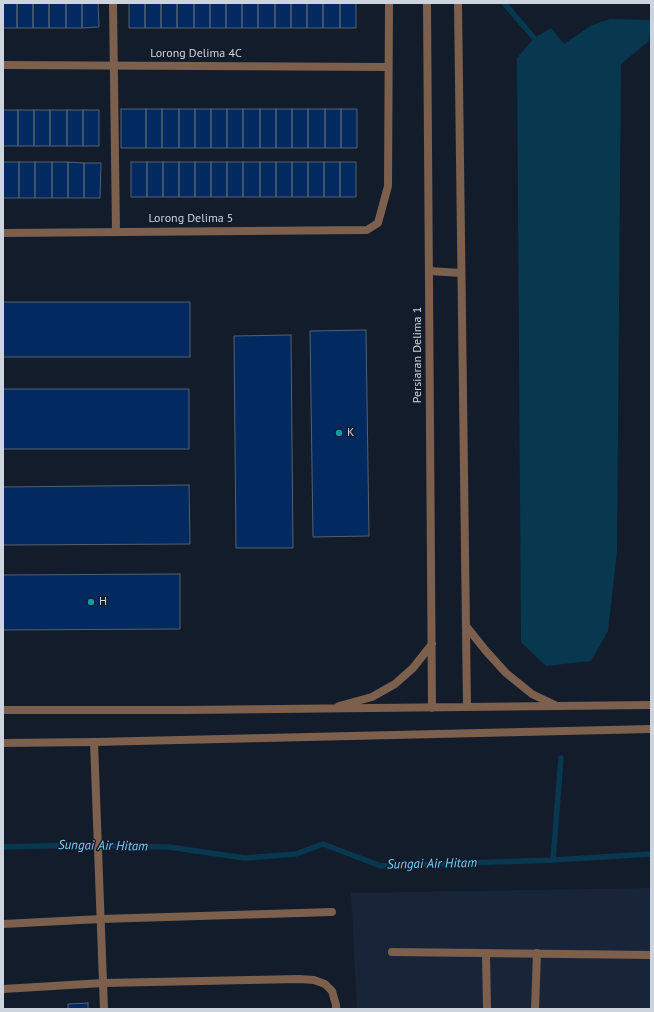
<!DOCTYPE html>
<style>
body{margin:0}
#map{position:relative;width:654px;height:1012px;overflow:hidden;background:#131c2a;font-family:"PT Sans",sans-serif}
canvas{display:block}
.frame{position:absolute;inset:0;border:4px solid #ced4de;pointer-events:none}
</style>
<div id="map">
<canvas width="654" height="1012"></canvas>
<div class="frame"></div>
</div>
<script>
const context = document.querySelector('canvas').getContext('2d');
context.lineJoin = 'round';
function paint(path, color) {
  context.fillStyle = color;
  context.fill(path, 'evenodd');
}
function shape(rows) {
  const path = new Path2D();
  for (const r of rows) {
    path.moveTo(r[0], r[1]);
    for (let i = 2; i < r.length; i += 2) path.lineTo(r[i], r[i + 1]);
  }
  return path;
}
function trace(path, color, width, dash) {
  context.strokeStyle = color;
  context.lineWidth = width;
  context.lineCap = dash ? 'butt' : 'round';
  context.setLineDash(dash || []);
  context.stroke(path);
}
function label(font, color, halo, rows, align = 'center') {
  context.font = font + ' "PT Sans",sans-serif';
  context.lineWidth = 3;
  context.setLineDash([]);
  context.textBaseline = 'middle';
  context.strokeStyle = halo;
  context.fillStyle = color;
  for (const [text, x, y, turn = 0] of rows) {
    context.save();
    context.translate(x, y);
    context.rotate((+turn || 0) * Math.PI / 180);
    context.textAlign = isNaN(turn) ? turn : align;
    if (halo) context.strokeText(text, 0, 0);
    context.fillText(text, 0, 0);
    context.restore();
  }
}
const built = shape([
 [651,888,651,1009,357,1009,351,893]
]);
const water = shape([
 [610,19,651,20,649,41,621,64,617,551,608,631,591,661,546,666,521,642,517,58,534,38,551,28,564,44,592,25]
]);
const stream = shape([
 [504,3,534,38],
 [3,847,77,845,169,847,245,858,296,854,323,844,381,866,553,860,651,854],
 [553,860,561,758]
]);
const building = shape([
 [3,3,17,3,17,28,3,28,3,3],
 [17,3,33,3,33,28,17,28,17,3],
 [33,3,49,3,49,28,33,28,33,3],
 [49,3,66,3,66,28,49,28,49,3],
 [66,3,82,3,82,28,66,28,66,3],
 [82,3,98,3,99,27,82,28,82,3],
 [129,3,145,3,145,28,129,28,129,3],
 [145,3,161,3,161,28,145,28,145,3],
 [161,3,177,3,177,28,161,28,161,3],
 [177,3,194,3,194,28,177,28,177,3],
 [194,3,210,3,210,28,194,28,194,3],
 [210,3,226,3,226,28,210,28,210,3],
 [226,3,242,3,242,28,226,28,226,3],
 [242,3,258,3,258,28,242,28,242,3],
 [258,3,275,3,275,28,258,28,258,3],
 [275,3,291,3,291,28,275,28,275,3],
 [291,3,307,3,307,28,291,28,291,3],
 [307,3,323,3,323,28,307,28,307,3],
 [323,3,340,3,340,28,323,28,323,3],
 [340,3,356,3,356,28,340,28,340,3],
 [121,109,146,109,146,148,121,148,121,109],
 [146,109,162,109,162,148,146,148,146,109],
 [162,109,179,109,179,148,162,148,162,109],
 [179,109,195,109,195,148,179,148,179,109],
 [195,109,211,109,211,148,195,148,195,109],
 [211,109,227,109,227,148,211,148,211,109],
 [227,109,243,109,243,148,227,148,227,109],
 [243,109,260,109,260,148,243,148,243,109],
 [260,109,276,109,276,148,260,148,260,109],
 [276,109,292,109,292,148,276,148,276,109],
 [292,109,308,109,308,148,292,148,292,109],
 [308,109,325,109,325,148,308,148,308,109],
 [325,109,341,109,341,148,325,148,325,109],
 [341,109,357,109,357,148,341,148,341,109],
 [3,110,18,110,18,146,3,146,3,110],
 [18,110,34,110,34,146,18,146,18,110],
 [34,110,50,110,50,146,34,146,34,110],
 [50,110,67,110,67,146,50,146,50,110],
 [67,110,83,110,83,146,67,146,67,110],
 [83,110,99,110,99,146,83,146,83,110],
 [3,162,19,162,19,198,3,198,3,162],
 [19,162,35,162,35,198,19,198,19,162],
 [35,162,52,162,52,198,35,198,35,162],
 [52,162,68,162,68,198,52,198,52,162],
 [68,162,84,163,84,198,68,198,68,162],
 [131,162,147,162,147,197,131,197,131,162],
 [147,162,163,162,163,197,147,197,147,162],
 [163,162,179,162,179,197,163,197,163,162],
 [179,162,195,162,195,197,179,197,179,162],
 [195,162,211,162,211,197,195,197,195,162],
 [211,162,227,162,227,197,211,197,211,162],
 [227,162,243,162,243,197,227,197,227,162],
 [243,162,260,162,260,197,243,197,243,162],
 [260,162,276,162,276,197,260,197,260,162],
 [276,162,292,162,292,197,276,197,276,162],
 [292,162,308,162,308,197,292,197,292,162],
 [308,162,324,162,324,197,308,197,308,162],
 [324,162,340,162,340,197,324,197,324,162],
 [340,162,356,162,356,197,340,197,340,162],
 [84,163,101,163,100,198,84,198,84,163],
 [3,302,190,302,190,357,3,357,3,302],
 [366,330,369,536,313,537,310,331,366,330],
 [291,335,293,548,236,548,234,336,291,335],
 [3,389,189,389,189,449,3,449,3,389],
 [189,485,190,544,3,545,3,487,189,485],
 [180,574,180,629,3,630,3,575,180,574],
 [88,1003,88,1009,68,1009,68,1004,88,1003]
]);
const service = shape([
 [113,3,116,232],
 [429,271,461,273],
 [94,742,104,1009],
 [3,924,101,919,332,912],
 [486,953,487,1009],
 [3,989,103,983,299,979,314,980,325,984,332,991,336,1005,336,1009],
 [535,1009,537,953]
]);
const minor = shape([
 [3,65,388,67],
 [3,233,367,230,378,223,388,186,389,3],
 [392,952,651,955]
]);
const tertiary = shape([
 [427,3,432,708],
 [458,3,467,707],
 [466,626,486,651,506,673,532,694,555,705],
 [339,706,372,697,395,684,413,668,432,644],
 [3,710,185,710,651,705],
 [3,743,94,742,651,729]
]);
const markers = [
 [339,433,4,"#0f9aa8"],
 [91,602,4,"#0f9aa8"]
];
const streetNames = [
 ["Lorong Delima 4C",196,54],
 ["Lorong Delima 5",191,219],
 ["Persiaran Delima 1",418,355,-90]
];
const poiNames = [
 ["K",347,433],
 ["H",99,602]
];
const waterNames = [
 ["Sungai Air Hitam",103,846,1],
 ["Sungai Air Hitam",432,864,-1]
];
paint(built, '#182539');
paint(water, '#08384f');
trace(stream, '#08384f', 5.5);
paint(building, '#032a60');
trace(building, '#546071', 1);
trace(service, '#7c5f4c', 8);
trace(minor, '#7c5f4c', 8);
trace(tertiary, '#7c5f4c', 8);
for (const [x, y, r, color] of markers) {
  const dot = new Path2D();
  dot.arc(x, y, r, 0, 2 * Math.PI);
  context.fillStyle = color;
  context.fill(dot);
  trace(dot, '#131c2a', 1.5);
}
label('12px', '#ced4de', '#131c2a', streetNames);
label('12px', '#ced4de', '#131c2a', poiNames, 'left');
label('italic 13px', '#77cdfd', '#131c2a', waterNames);
</script>
